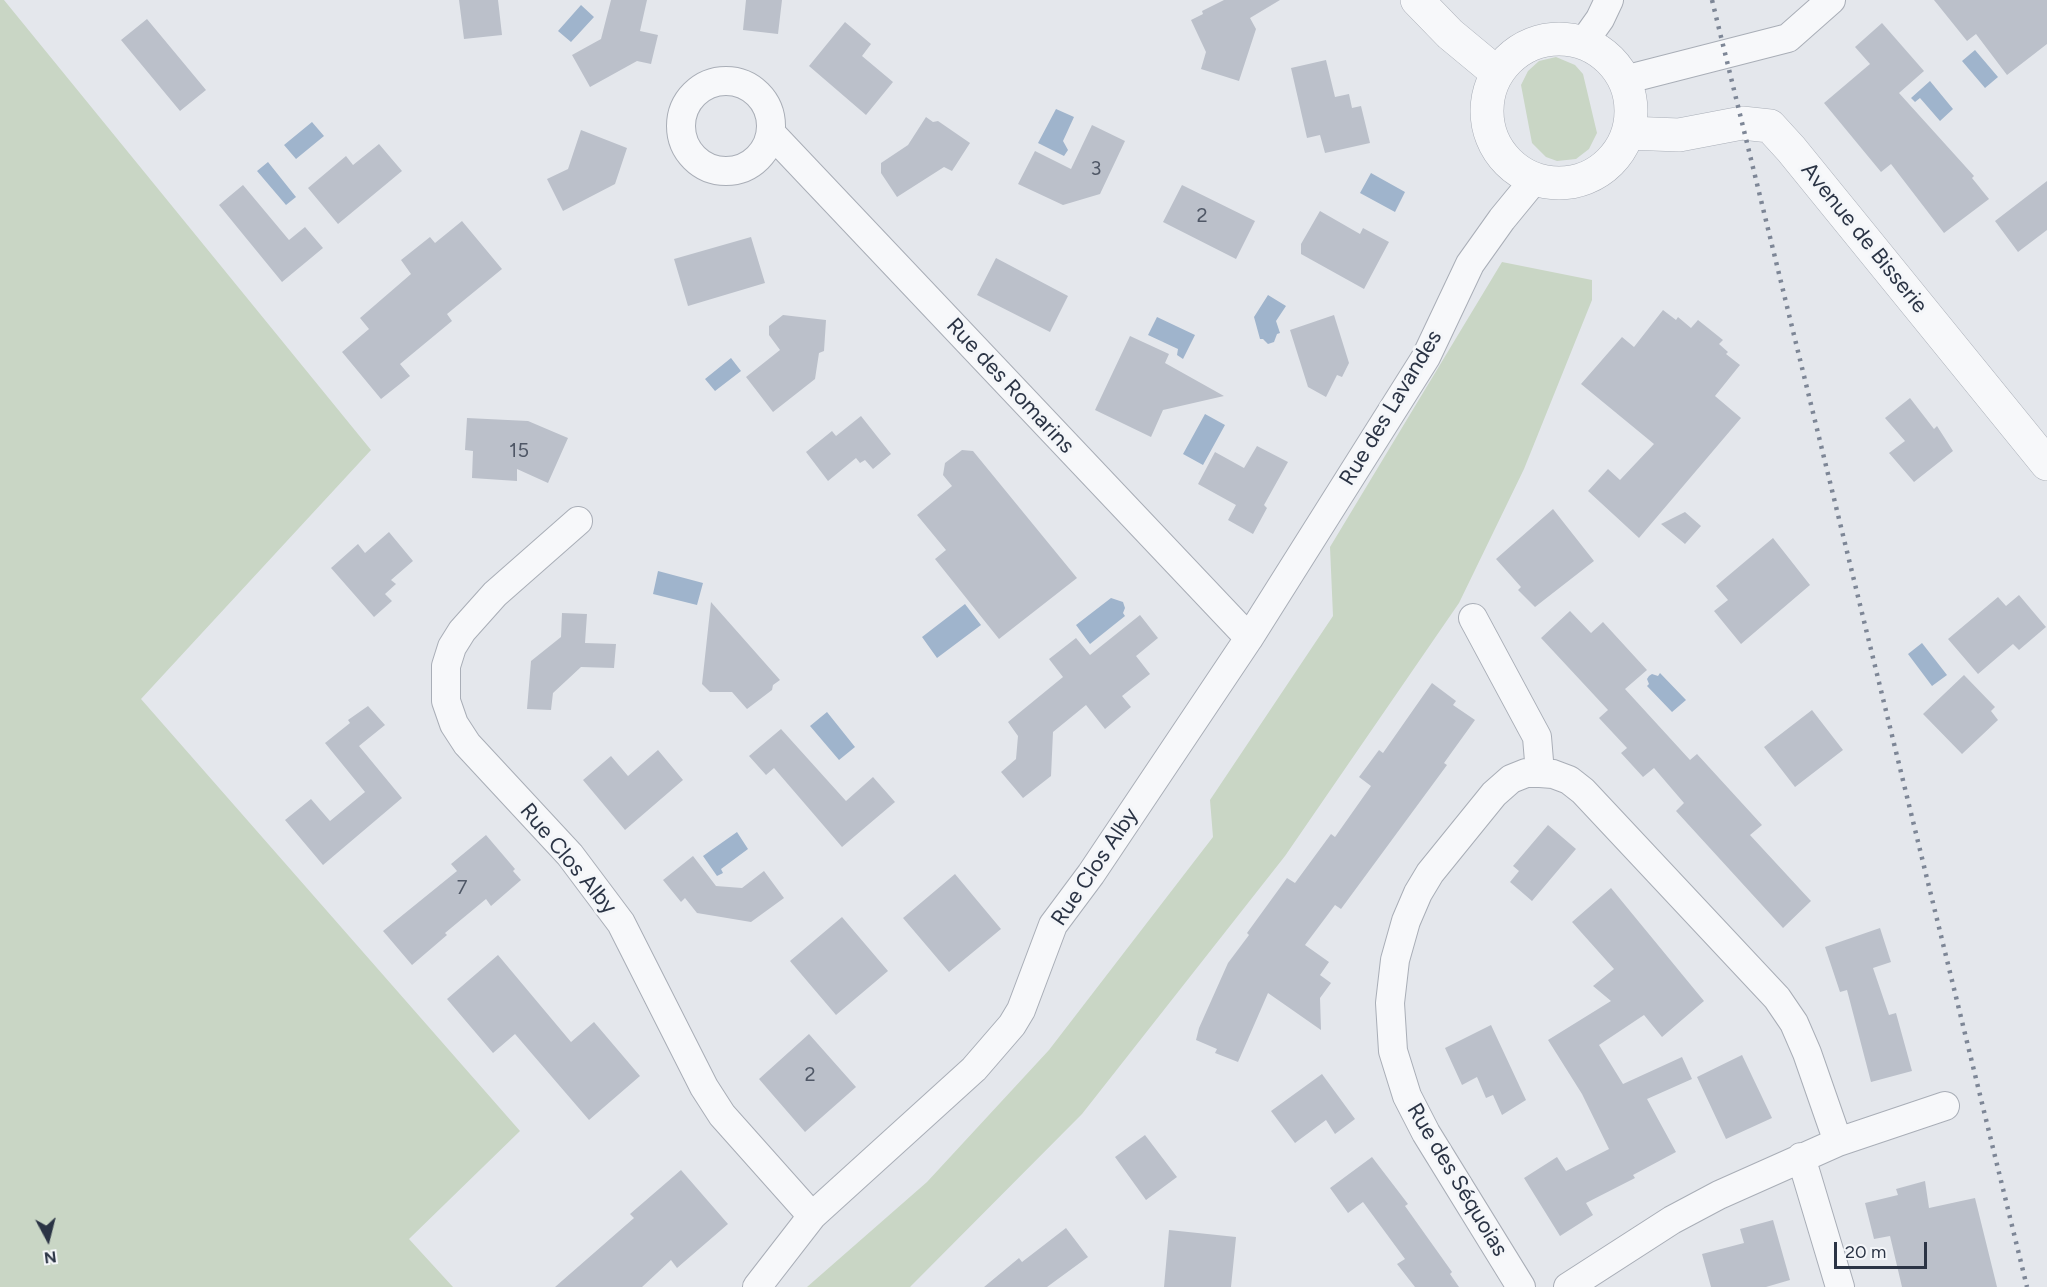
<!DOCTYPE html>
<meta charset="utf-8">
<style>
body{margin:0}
#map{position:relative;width:2047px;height:1287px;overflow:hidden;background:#e4e7ec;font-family:Figtree,sans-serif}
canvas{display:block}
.north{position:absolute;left:18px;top:1209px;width:60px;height:60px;-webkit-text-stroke:4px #f4f6f9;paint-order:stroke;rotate:173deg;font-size:16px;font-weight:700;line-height:24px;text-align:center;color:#2b3445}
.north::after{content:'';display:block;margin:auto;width:21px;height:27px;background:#2b3445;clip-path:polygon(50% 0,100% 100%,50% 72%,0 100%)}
.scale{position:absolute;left:1834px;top:1242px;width:93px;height:27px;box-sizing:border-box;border:3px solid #2b3445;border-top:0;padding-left:8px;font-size:18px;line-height:21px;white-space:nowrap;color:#2b3445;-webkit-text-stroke:4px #f4f6f9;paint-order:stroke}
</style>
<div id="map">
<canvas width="2047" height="1287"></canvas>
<div class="north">N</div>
<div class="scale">20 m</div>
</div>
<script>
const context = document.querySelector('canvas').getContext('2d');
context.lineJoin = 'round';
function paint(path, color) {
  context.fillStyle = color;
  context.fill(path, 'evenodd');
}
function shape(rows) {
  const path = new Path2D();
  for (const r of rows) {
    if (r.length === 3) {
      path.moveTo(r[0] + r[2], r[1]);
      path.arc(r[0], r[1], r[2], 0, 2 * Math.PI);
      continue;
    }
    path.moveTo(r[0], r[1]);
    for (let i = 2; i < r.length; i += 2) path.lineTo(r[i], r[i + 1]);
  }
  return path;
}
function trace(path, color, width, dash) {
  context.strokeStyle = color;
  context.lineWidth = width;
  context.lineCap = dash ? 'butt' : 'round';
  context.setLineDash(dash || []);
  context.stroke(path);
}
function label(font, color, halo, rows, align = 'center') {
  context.font = font + ' Figtree,sans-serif';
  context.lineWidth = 6;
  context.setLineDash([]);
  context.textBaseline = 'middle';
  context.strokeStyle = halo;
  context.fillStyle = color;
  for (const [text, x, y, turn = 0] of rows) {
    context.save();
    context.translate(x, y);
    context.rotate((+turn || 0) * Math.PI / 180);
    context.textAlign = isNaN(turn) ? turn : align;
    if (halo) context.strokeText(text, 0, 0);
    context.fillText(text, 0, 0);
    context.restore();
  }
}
const green = shape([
 [0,0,4,0,371,450,141,699,520,1131,409,1239,453,1287,0,1287],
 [1556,57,1575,65,1583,74,1597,133,1589,149,1576,159,1557,161,1546,157,1532,143,1521,85,1528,71,1539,61],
 [1502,262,1592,280,1592,300,1524,469,1459,603,1285,856,1082,1114,910,1287,807,1287,927,1182,1049,1050,1213,837,1210,800,1333,616,1330,547]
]);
const water = shape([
 [581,5,594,17,571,42,558,31],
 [1975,50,1998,77,1985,88,1962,61],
 [1930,81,1953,109,1940,121,1920,98,1915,102,1911,98],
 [1056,109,1074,117,1063,141,1068,150,1064,156,1038,143],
 [312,122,324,136,296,159,284,145],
 [268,162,296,197,286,205,257,171],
 [1371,173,1405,192,1395,212,1360,193],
 [1268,295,1286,306,1276,321,1280,333,1277,334,1274,342,1268,344,1263,339,1260,339,1254,317],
 [1157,317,1195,335,1183,359,1177,355,1178,349,1148,335],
 [731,358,741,371,715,391,705,379],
 [1205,414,1225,425,1203,465,1183,454],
 [658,571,703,583,697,605,653,594],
 [1111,598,1123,602,1125,608,1123,613,1125,616,1090,644,1076,625],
 [965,604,981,625,937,658,922,637],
 [1922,643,1947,675,1932,686,1908,654],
 [1660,673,1686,700,1672,712,1647,686,1649,684,1647,679,1649,676,1652,674,1658,676],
 [827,712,855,747,839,760,810,726],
 [737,832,748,849,721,869,723,873,717,876,703,856]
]);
const building = shape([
 [459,0,498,0,502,35,464,39],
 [611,0,647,0,640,31,658,35,651,64,637,61,590,87,572,55,601,39],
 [746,0,782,0,778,34,743,30],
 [1224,0,1280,0,1250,18,1256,29,1239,81,1201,69,1206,52,1191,20,1203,14,1202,11],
 [1934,0,2047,0,2047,44,2007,75,1976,34,1967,41],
 [147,19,206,90,180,111,121,40],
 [845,22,871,44,862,56,893,82,866,115,809,66],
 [1882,23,1924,71,1899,93,1974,176,1972,178,1989,199,1944,233,1891,164,1881,172,1824,103,1870,64,1855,47],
 [1326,60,1335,97,1349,94,1352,108,1361,106,1370,143,1325,153,1320,135,1307,138,1291,68],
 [926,117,933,122,938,121,970,143,952,171,944,167,897,197,881,173,881,163,908,145],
 [1092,125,1125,141,1100,194,1063,205,1018,184,1035,151,1071,169],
 [581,130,627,148,615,184,563,211,547,179,568,169],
 [379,144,402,171,338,224,308,188,346,156,353,165],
 [2047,181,2047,230,2018,252,1995,221],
 [243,185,289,240,305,227,323,248,282,282,219,205],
 [1182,185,1255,221,1236,259,1163,222],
 [1320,211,1360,234,1363,228,1389,242,1364,289,1301,254,1301,244],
 [462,221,502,269,447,314,452,321,400,364,410,376,381,399,342,352,369,329,360,318,411,274,401,260,430,237,435,243],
 [751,237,765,283,688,306,674,259],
 [996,258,1068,296,1050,332,977,295],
 [1663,310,1676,320,1678,317,1691,328,1698,320,1723,340,1719,344,1728,352,1726,354,1740,365,1715,396,1741,418,1639,538,1588,491,1608,469,1620,480,1654,444,1581,384,1622,337,1634,347],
 [783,315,826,320,824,351,819,353,815,379,773,412,746,377,780,350,769,335,769,326],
 [1334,315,1349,363,1342,377,1337,375,1326,397,1308,387,1290,330],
 [1130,336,1169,354,1165,363,1224,396,1163,410,1151,437,1095,410],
 [1910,398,1934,429,1937,426,1953,451,1914,482,1889,453,1905,441,1885,418],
 [861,416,891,454,873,469,865,460,860,463,856,458,828,481,806,452,832,431,836,436],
 [467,418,528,421,568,438,548,483,517,469,517,481,472,478,473,451,465,450],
 [1257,446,1288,462,1264,505,1267,508,1253,534,1228,520,1236,505,1198,484,1215,452,1244,468],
 [962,450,973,451,1077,578,999,639,935,559,946,550,917,515,952,486,943,475,945,463],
 [1553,509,1594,561,1535,607,1518,590,1521,587,1496,559],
 [1685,512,1701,526,1685,544,1661,524],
 [389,532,413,561,391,580,396,584,385,594,392,601,374,617,331,568,358,544,365,553],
 [1773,538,1810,585,1741,644,1714,611,1728,600,1716,586],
 [2019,595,2046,627,2019,650,2013,644,1978,674,1948,639,1998,597,2006,606],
 [711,602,780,680,773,685,772,690,747,709,732,692,710,692,702,684],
 [1570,611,1591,633,1603,622,1647,670,1625,689,1690,760,1697,754,1762,825,1750,835,1811,901,1783,928,1676,811,1684,803,1654,768,1643,777,1621,753,1627,748,1599,718,1608,710,1541,638],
 [562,613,587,614,585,643,616,644,614,668,581,667,553,693,551,710,527,709,531,661,561,637],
 [1140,615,1158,638,1136,656,1150,674,1122,696,1131,707,1105,729,1086,705,1053,732,1051,776,1023,798,1001,772,1016,759,1018,736,1008,722,1063,677,1049,659,1076,638,1090,655],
 [1964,675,1995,707,1991,711,1998,720,1962,754,1923,714],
 [1432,683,1456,701,1453,705,1475,720,1444,763,1447,765,1341,909,1335,905,1305,945,1329,962,1320,975,1331,983,1320,998,1321,1030,1268,993,1238,1062,1215,1053,1217,1049,1196,1040,1199,1028,1228,963,1249,935,1247,933,1287,878,1295,883,1331,834,1335,837,1371,786,1359,777,1379,750,1383,753],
 [368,706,385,725,359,746,402,798,323,865,285,820,311,799,330,821,365,792,325,743,350,723,348,720],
 [1812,710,1843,750,1795,787,1764,747],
 [781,729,846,801,873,777,895,802,842,847,774,768,766,775,749,756],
 [658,750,683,780,625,830,583,780,611,756,628,776],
 [1548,825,1576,849,1532,901,1510,882,1519,871,1513,866],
 [486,835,515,869,513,871,521,880,491,906,486,899,445,933,447,935,412,965,383,931,457,871,451,864],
 [693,856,716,886,742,888,764,871,784,898,751,922,697,913,685,898,681,902,663,880],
 [955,874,1001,929,949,972,903,918],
 [1611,888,1704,1001,1662,1037,1644,1015,1599,1045,1623,1084,1682,1057,1692,1079,1647,1099,1676,1152,1633,1175,1635,1178,1586,1203,1593,1215,1560,1236,1524,1178,1557,1157,1566,1171,1609,1149,1582,1094,1548,1040,1611,1001,1593,986,1614,969,1572,922],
 [842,917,888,971,836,1015,790,961],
 [1880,928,1891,962,1873,968,1889,1015,1896,1013,1912,1071,1871,1082,1847,990,1840,992,1825,947],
 [498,955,571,1042,594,1022,640,1076,589,1120,515,1034,493,1053,447,999],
 [1491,1025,1526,1100,1502,1115,1493,1095,1486,1098,1477,1077,1462,1085,1445,1048],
 [809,1034,856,1087,805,1132,759,1079],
 [1742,1055,1772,1118,1726,1139,1697,1077],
 [1322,1074,1355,1119,1335,1134,1326,1120,1295,1143,1271,1111],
 [1145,1135,1177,1177,1146,1200,1115,1157],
 [1372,1157,1408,1204,1405,1206,1452,1272,1450,1274,1459,1287,1415,1287,1397,1264,1405,1259,1363,1202,1348,1213,1330,1188],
 [681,1170,728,1224,677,1268,671,1260,642,1287,555,1287,634,1218,630,1214],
 [1925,1181,1929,1208,1975,1198,1997,1287,1902,1287,1890,1236,1874,1239,1865,1203,1898,1195,1896,1189],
 [1773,1220,1790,1280,1766,1287,1711,1287,1702,1254,1744,1243,1740,1229],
 [1066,1228,1088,1257,1047,1287,984,1287,1019,1258,1022,1262],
 [1169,1230,1236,1237,1231,1287,1164,1287]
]);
const minor = shape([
 [1583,43,1600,19,1609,0],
 [1624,80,1788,38,1831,0],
 [726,126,45],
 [771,133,1249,638],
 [578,521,495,594,462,631,452,647,446,666,446,701,454,724,467,744,570,855,621,923,704,1087,722,1115,812,1216],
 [1473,618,1537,737,1540,773,1553,774,1569,780,1583,791,1777,998,1794,1023,1807,1053,1838,1142],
 [1801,1157,1840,1287],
 [757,1287,812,1216,974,1069,1012,1025,1021,1010,1053,925,1091,874,1249,638,1426,357,1470,264,1502,219,1534,180],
 [1521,1287,1426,1133,1407,1096,1393,1051,1390,1003,1395,960,1406,921,1418,893,1430,873,1494,794,1511,779,1526,773,1540,773],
 [1568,1287,1672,1220,1719,1195,1838,1142,1945,1106]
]);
const tertiary = shape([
 [1417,0,1450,34,1497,73],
 [1559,111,72],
 [1628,133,1679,135,1742,123,1770,126,1791,149,2047,464]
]);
const rail = shape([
 [1712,0,2027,1287]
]);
const numberNames = [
 ["3",1096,169],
 ["2",1202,216],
 ["15",519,451],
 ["7",462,888],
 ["2",810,1075]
];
const streetNames = [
 ["Avenue de Bisserie",1864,238,51],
 ["Rue des Romarins",1010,386,47],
 ["Rue des Lavandes",1391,408,-59],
 ["Rue Clos Alby",568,859,50],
 ["Rue Clos Alby",1095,867,-56],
 ["Rue des Séquoias",1457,1180,59]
];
paint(green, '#c9d6c5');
paint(water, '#9fb4cc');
paint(building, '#bbc0ca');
trace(minor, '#a9aeb7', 30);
trace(tertiary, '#a9aeb7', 34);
trace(minor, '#f7f8fa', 28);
trace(tertiary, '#f7f8fa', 33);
trace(rail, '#7d8696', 4.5, [3, 6]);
label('20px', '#4f5766', null, numberNames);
label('22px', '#2b3445', '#f4f6f9', streetNames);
</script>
